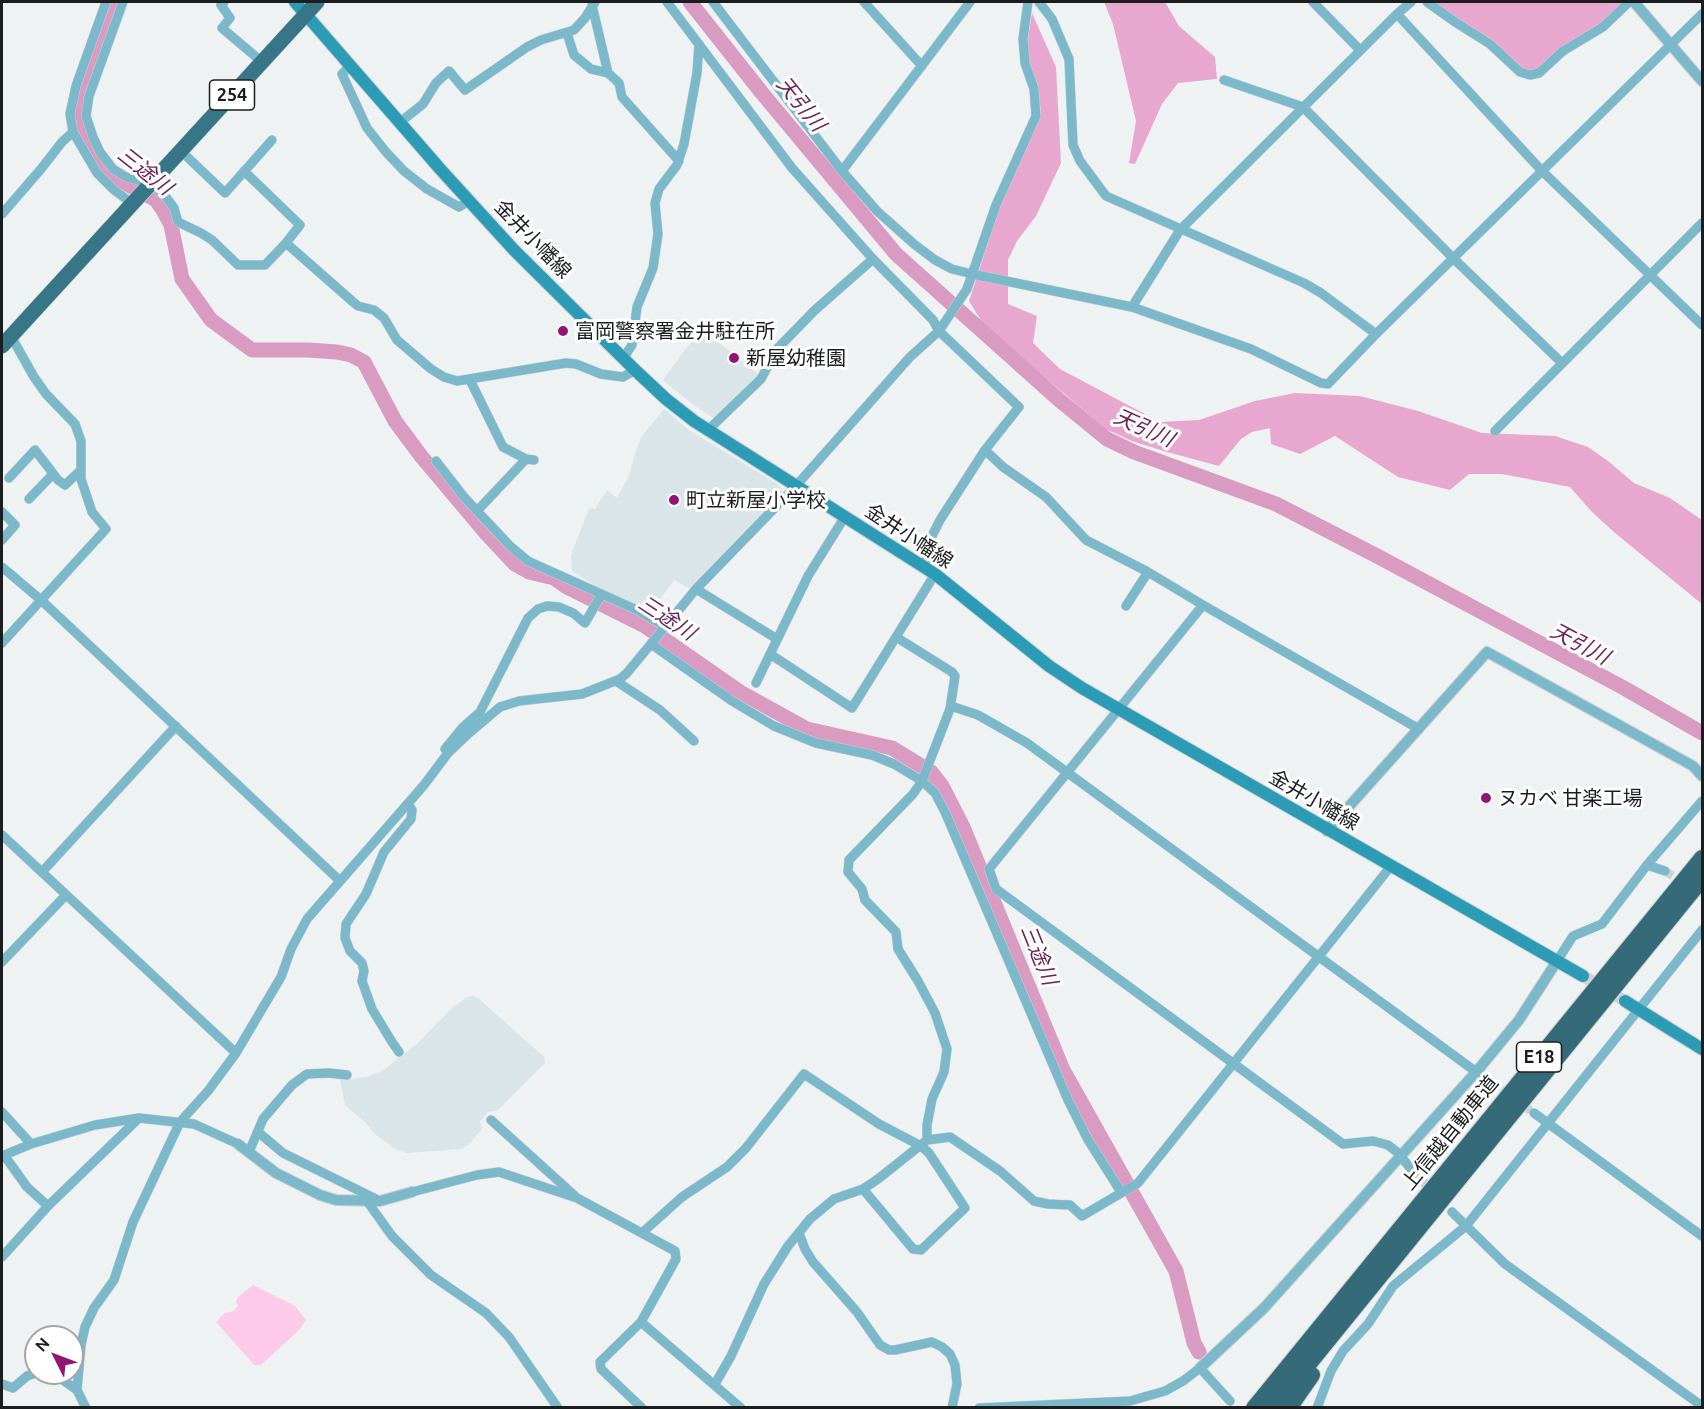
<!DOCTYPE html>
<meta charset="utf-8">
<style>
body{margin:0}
#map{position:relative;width:1704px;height:1409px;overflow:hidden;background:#eef2f3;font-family:Ubuntu,sans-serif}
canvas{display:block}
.frame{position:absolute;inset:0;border:3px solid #1c1d1e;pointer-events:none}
.north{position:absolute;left:24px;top:1325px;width:60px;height:60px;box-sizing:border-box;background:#fff;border:2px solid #a4a5a5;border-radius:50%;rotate:312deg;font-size:16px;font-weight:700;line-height:24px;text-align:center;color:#1c1d1e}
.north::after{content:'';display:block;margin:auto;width:21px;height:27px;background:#921571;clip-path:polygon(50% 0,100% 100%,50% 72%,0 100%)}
</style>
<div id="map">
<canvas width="1704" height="1409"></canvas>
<div class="frame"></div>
<div class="north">N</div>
</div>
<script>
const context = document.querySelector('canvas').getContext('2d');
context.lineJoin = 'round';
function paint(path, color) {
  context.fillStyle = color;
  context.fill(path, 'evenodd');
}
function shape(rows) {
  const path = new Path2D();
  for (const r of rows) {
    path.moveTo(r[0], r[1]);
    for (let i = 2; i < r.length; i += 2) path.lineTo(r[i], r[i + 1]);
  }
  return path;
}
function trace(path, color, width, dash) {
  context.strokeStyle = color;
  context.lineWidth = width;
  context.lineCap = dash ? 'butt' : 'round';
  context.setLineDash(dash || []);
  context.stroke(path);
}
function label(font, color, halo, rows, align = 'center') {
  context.font = font + ' Ubuntu,"Noto Sans JP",sans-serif';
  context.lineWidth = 6;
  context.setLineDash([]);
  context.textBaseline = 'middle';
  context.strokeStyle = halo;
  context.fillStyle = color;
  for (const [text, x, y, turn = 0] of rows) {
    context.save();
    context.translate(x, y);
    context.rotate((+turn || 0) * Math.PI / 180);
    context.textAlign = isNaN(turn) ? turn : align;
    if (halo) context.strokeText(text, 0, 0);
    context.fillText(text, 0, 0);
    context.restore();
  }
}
const built = shape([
 [704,330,760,376,715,419,691,403,663,380,687,347],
 [664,409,689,430,779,485,783,492,691,589,674,580,649,615,600,589,572,571,571,555,589,508,595,509,607,490,617,498,629,476,635,453,642,436],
 [473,996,478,998,544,1057,545,1063,498,1110,488,1112,480,1121,482,1129,470,1143,462,1149,407,1153,397,1150,376,1135,366,1123,345,1105,340,1080,366,1077,382,1071,418,1043,452,1008,467,997]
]);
const green = shape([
 [253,1285,295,1306,306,1320,298,1331,261,1365,254,1365,216,1322,225,1313,234,1311,238,1305,236,1302,238,1297]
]);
const forest = shape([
 [1104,2,1165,2,1179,26,1215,57,1217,79,1178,83,1162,104,1135,164,1129,163,1136,121,1113,24],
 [1434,2,1626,2,1606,20,1536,70,1527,72,1490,41],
 [1032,13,1056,67,1061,163,1036,216,1017,241,1008,260,1008,304,1037,316,1033,343,1060,369,1160,422,1199,420,1255,401,1295,393,1360,396,1418,411,1482,433,1555,436,1588,447,1608,461,1634,483,1670,498,1702,520,1702,604,1615,533,1592,512,1570,487,1502,474,1469,474,1450,490,1398,477,1335,436,1300,454,1271,444,1270,428,1252,432,1241,439,1219,466,1167,452,1132,441,1106,429,985,327,969,301,1000,206,1041,114,1038,88,1028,61,1028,38]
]);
const river = shape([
 [113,2,77,109,80,131,88,147,110,175,156,200,163,210,171,225,182,279,211,320,252,350,308,350,337,352,351,355,364,362,395,421,421,456,485,532,515,564,529,572,554,578,567,587,645,626,740,692,807,729,892,748,931,772,942,786,963,827,1063,1070,1176,1271,1194,1343,1199,1352],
 [690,2,762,93,896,254,1058,399,1107,439,1134,452,1276,504,1377,556,1624,688,1702,733]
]);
const minorTunnel = shape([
 [1665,871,1702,894],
 [1490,1082,1534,1113],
 [1412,1170,1452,1212]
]);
const secondaryTunnel = shape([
 [1583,976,1625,1001]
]);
const minor = shape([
 [106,2,76,86,70,114,73,132,97,173,114,190,133,204],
 [123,2,89,96,86,116,93,137,100,152,113,169,126,177,151,183,166,197,174,208,178,222,201,233,212,240,238,265,265,265,286,243,352,301,358,306,374,310,384,318,397,340,431,369,444,377,457,381,566,363,576,364,601,374,623,377,635,370],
 [224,2,221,5,230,18,222,28,262,62],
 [667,2,792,168,873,259,933,320,939,331,1019,407,985,450,940,520,931,538,924,568],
 [713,2,842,171,877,211,914,244,935,260,952,269,972,274,1132,307,1251,349,1321,383,1328,384,1376,334,1702,14],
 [864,2,922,66],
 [1039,2,1052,19,1069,59,1073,145,1080,161,1106,196,1304,283,1321,293,1376,334],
 [1313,2,1360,50],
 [1427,2,1455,22,1490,44,1520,72,1530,75,1539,73,1563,51,1603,27,1629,2],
 [592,5,608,73,619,83,622,97,679,161],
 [1397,14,1411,2],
 [567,33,574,55,591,69,608,73],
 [350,66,342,74,367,128,386,152,404,171,427,189,459,207,469,201],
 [1224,80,1303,107,1453,258,1562,363],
 [399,123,423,104,436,83,449,71,465,90,527,47,541,40,574,30,585,18,595,2],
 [181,151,225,193,272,140],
 [244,171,300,225,286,243],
 [842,171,970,2],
 [2,214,41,169,62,142,73,132],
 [1132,307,1180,230,1397,14,1542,171,1702,325],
 [624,357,632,345,637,307,653,268,658,234,655,203,659,189,677,165,684,144,697,73,699,44],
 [470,380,503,447,526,459,534,460],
 [708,430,761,379,777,349,815,310,873,259],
 [1495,431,1702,223],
 [985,450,1003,467,1046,497,1086,540,1148,572,1203,605,1419,729],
 [436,461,464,497,510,546,528,561,637,610,664,626],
 [9,478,35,450,58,480,65,485,80,471],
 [29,499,53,474],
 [477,511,526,459],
 [2,512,15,525,2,540],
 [2,567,41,600,339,880],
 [696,589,777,639],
 [1203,605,989,869,996,889,1343,1144,1373,1141,1388,1145,1397,1152,1412,1170],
 [1126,606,1148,572],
 [2,643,106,529,92,512,81,479,81,441,75,424,46,394,34,377,11,336],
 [651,644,732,701,774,726,816,743,872,755,894,764,922,781,950,709,955,676,952,672,896,637,935,574],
 [770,654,852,708,896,637],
 [616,681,660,710,694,741],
 [756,683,808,576,844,518],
 [951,706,978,715,1027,743,1490,1082],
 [445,749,463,727,480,712,528,618,538,609,547,606,559,607,573,613,585,623,601,595],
 [2,835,236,1053],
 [1647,865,1665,871],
 [42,872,176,726],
 [1557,961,1573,936,1602,924,1647,865,1702,801],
 [2,962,66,895],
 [399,1052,392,1042,372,1009,362,981,364,971,362,963,350,951,345,938,346,924,366,894,384,852,411,819,412,810,408,804],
 [2,1112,31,1144],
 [1534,1113,1702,1236],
 [491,1120,575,1196],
 [258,1132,283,1153,378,1200],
 [927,1140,927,1125,932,1099,944,1072,947,1049,935,1013,918,981,898,949,896,932,865,900,862,889,848,872,849,860,913,794,922,781,935,793,945,812,1068,1100,1087,1138,1121,1192],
 [249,1152,263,1119,292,1085,307,1074,329,1073,347,1075],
 [4,1155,27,1187,48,1206],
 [2,1156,31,1144,95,1125,139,1118,194,1124,238,1144],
 [412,1192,477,1175,499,1172,577,1198,675,1251,676,1259,641,1322,741,1408],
 [367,1201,392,1236,431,1275,486,1313,509,1337,558,1408],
 [1452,1212,1505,1264,1702,1406],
 [643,1232,682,1197,727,1167,746,1148,804,1074,879,1124,921,1146,929,1153,965,1208,921,1250,913,1249,863,1189],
 [799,1233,805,1249,813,1262,857,1312,880,1345,889,1350,895,1350,932,1342,942,1347,950,1354,955,1365,957,1384,952,1408],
 [2,1257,48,1206,139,1118],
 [641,1322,600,1362,601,1369,642,1408],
 [53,1373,77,1390],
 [2,1384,13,1388,27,1376,36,1373],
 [715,1384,731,1356,764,1284,788,1246,810,1219,834,1199,863,1189,878,1179,927,1140,950,1137,1000,1171,1034,1201,1048,1204,1070,1205,1082,1216,1138,1183,1391,866],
 [86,1408,77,1390,81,1345,85,1327,94,1308,114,1280,133,1222,180,1122,208,1091,236,1053,281,977,291,949,307,919,424,785,448,753,468,734,500,707,519,701,582,694,620,679,627,673,696,589,795,487,910,357,939,331,967,289,996,205,1036,116,1034,89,1025,63,1023,39,1028,2],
 [979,1408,1130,1401,1165,1391,1183,1381,1200,1368,1230,1401],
 [1317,1408,1331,1371,1343,1351,1368,1324,1393,1286,1466,1226,1702,930]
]);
const tertiary = shape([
 [1634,2,1702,81],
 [1327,831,1487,652,1693,766,1702,776],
 [238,1144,276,1173,320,1195,336,1200,380,1201,412,1192],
 [1200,1368,1264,1308,1477,1071,1519,1020,1557,961]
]);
const secondary = shape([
 [295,2,441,170,514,250,635,370,666,399,694,421,935,574,1049,666,1082,688,1583,976],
 [1625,1001,1702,1049]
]);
const trunk = shape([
 [2,346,317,2]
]);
const motorway = shape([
 [1254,1408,1702,858],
 [1273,1408,1702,879],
 [1289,1408,1312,1375]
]);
const markers = [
 [563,331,6,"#921571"],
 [734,358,6,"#921571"],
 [674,500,6,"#921571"],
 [1486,798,6,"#921571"]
];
const shields = [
 [232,95,45],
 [1539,1057,45]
];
const shieldNames = [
 ["254",232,95],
 ["E18",1539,1057]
];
const streetNames = [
 ["金井小幡線",533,239,46],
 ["金井小幡線",909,536,33],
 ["金井小幡線",1314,800,30],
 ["上信越自動車道",1450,1133,-51]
];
const poiNames = [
 ["富岡警察署金井駐在所",575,331],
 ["新屋幼稚園",746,358],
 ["町立新屋小学校",686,500],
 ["ヌカベ 甘楽工場",1498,798]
];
const waterNames = [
 ["天引川",801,104,51],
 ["三途川",145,171,38],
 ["天引川",1144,428,24],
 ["三途川",667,618,33],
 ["天引川",1580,644,28],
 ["三途川",1039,955,68]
];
paint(built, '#d9e5e9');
paint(green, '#fdcbe9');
paint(forest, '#e8a7cf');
trace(river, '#da9bc2', 15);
trace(minorTunnel, '#ced2d3', 9, [9, 4.5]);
trace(secondaryTunnel, '#ced2d3', 12, [12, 6]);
trace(minor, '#ccd0d1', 10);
trace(tertiary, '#ccd0d1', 12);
trace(secondary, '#ccd0d1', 14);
trace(trunk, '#ccd0d1', 16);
trace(motorway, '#ccd0d1', 18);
trace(minor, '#7bb9ca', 9);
trace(tertiary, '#7bb9ca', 10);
trace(secondary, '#2c9cb6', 12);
trace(trunk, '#367686', 15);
trace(motorway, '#356a78', 16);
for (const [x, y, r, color] of markers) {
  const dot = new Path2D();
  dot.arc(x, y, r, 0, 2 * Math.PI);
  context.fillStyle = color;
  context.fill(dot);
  trace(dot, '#fff', 2);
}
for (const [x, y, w] of shields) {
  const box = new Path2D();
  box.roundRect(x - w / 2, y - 15, w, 30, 4.5);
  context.fillStyle = '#fff';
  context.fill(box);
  trace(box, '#1c1d1e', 1.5);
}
label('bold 18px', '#1c1d1e', null, shieldNames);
label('20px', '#1c1d1e', '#fff', streetNames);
label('20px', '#1c1d1e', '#fff', poiNames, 'left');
label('italic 21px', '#6e2458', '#fff', waterNames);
</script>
